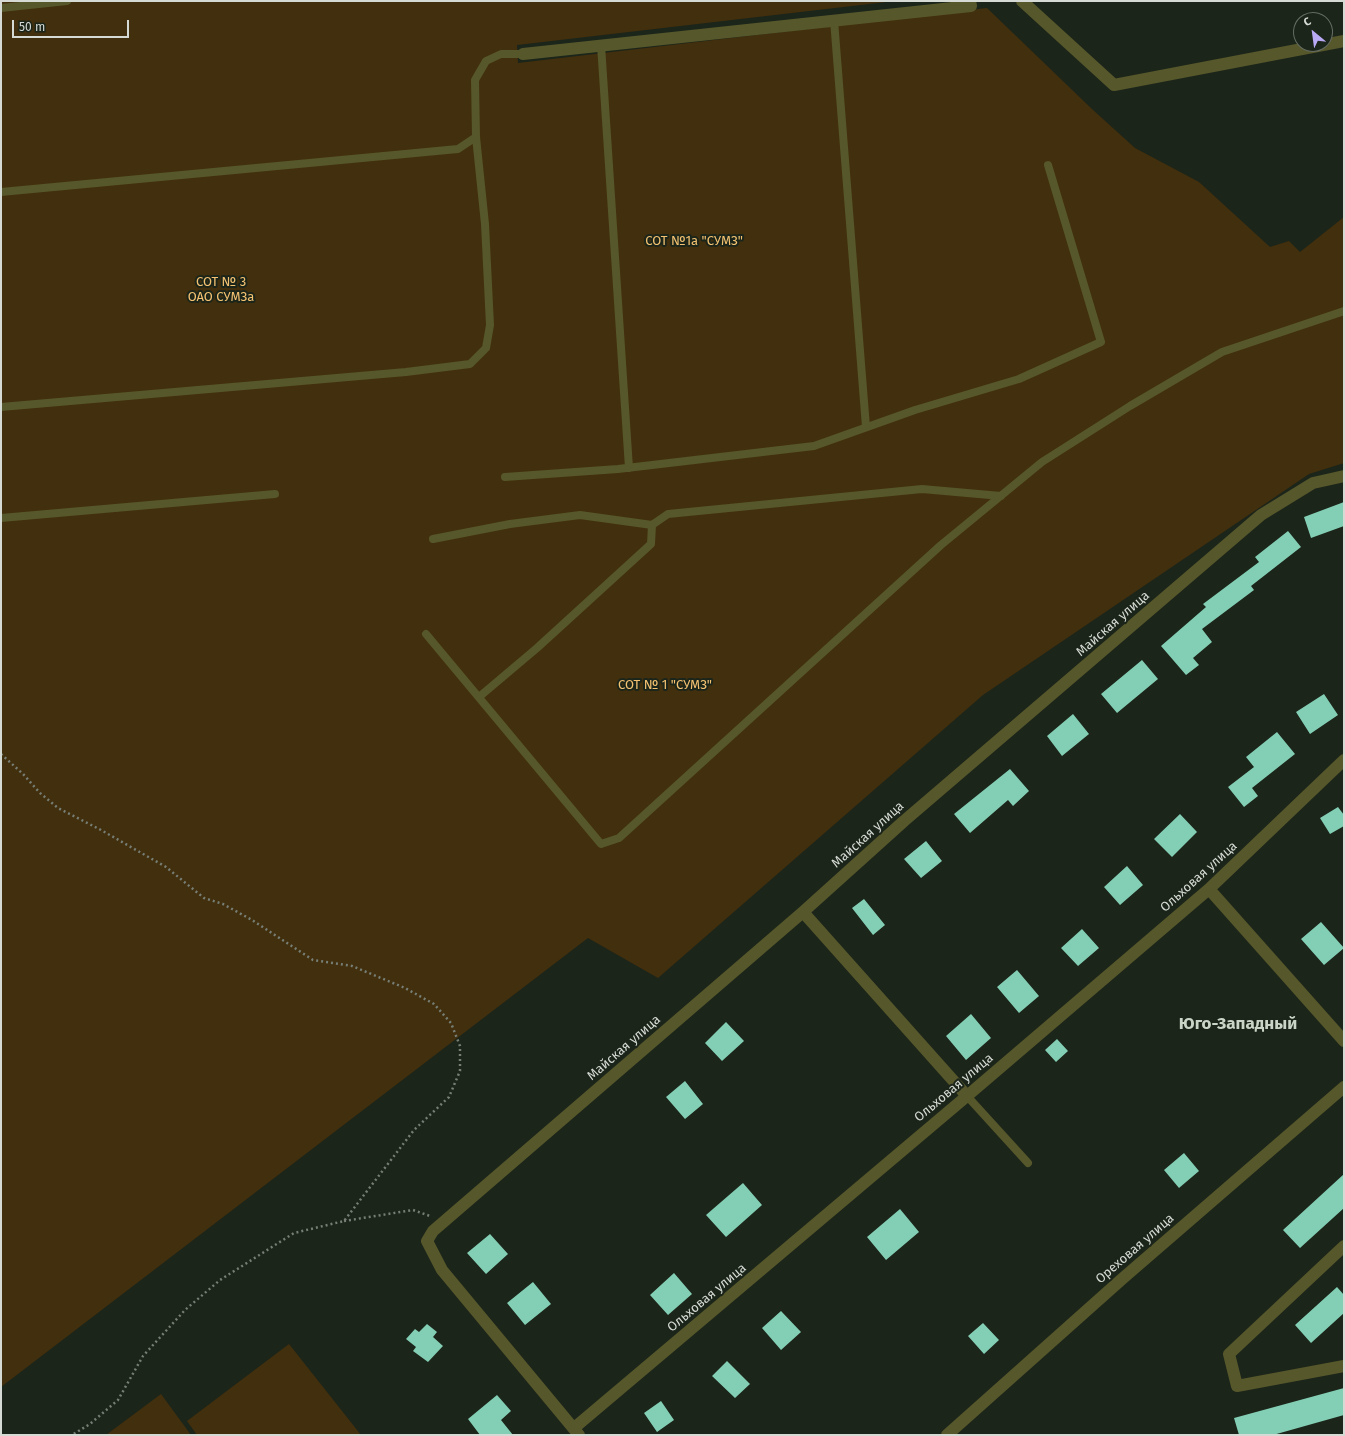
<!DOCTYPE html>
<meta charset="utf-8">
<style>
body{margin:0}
#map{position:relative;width:1345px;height:1436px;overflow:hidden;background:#1c251a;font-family:"Fira Sans",sans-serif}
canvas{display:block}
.frame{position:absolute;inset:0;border:2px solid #d5dbd4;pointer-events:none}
.north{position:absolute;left:1293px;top:12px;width:40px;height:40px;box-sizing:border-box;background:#1c251a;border:1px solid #666e64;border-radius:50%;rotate:331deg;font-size:11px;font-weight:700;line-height:16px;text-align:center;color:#d5dbd4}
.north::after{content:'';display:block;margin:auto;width:14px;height:18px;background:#baaaf6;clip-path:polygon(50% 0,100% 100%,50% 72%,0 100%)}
.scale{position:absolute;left:12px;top:20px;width:117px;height:18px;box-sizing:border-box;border:2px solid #d5dbd4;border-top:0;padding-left:5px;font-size:12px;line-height:14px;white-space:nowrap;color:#d5dbd4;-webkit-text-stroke:3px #1c251a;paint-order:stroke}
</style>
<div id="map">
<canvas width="1345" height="1436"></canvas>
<div class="frame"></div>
<div class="north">С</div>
<div class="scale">50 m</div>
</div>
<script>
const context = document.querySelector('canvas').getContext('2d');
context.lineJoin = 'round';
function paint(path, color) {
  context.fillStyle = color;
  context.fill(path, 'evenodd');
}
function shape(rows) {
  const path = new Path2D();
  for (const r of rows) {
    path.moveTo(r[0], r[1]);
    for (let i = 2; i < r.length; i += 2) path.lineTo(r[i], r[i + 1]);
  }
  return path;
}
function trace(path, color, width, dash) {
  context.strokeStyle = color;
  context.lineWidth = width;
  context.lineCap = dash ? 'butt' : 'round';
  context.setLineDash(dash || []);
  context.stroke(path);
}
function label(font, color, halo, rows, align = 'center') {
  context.font = font + ' "Fira Sans",sans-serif';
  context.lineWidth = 4;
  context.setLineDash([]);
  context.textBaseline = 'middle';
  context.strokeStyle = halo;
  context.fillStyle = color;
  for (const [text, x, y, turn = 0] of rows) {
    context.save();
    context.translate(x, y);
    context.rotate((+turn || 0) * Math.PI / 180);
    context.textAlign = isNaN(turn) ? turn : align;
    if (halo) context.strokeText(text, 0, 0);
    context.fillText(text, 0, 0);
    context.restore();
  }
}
const green = shape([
 [1,1,895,1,517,45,518,63,987,8,1093,110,1135,148,1199,182,1270,247,1289,241,1300,252,1344,217,1344,463,1309,474,983,695,658,978,588,938,1,1387],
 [289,1344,361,1435,197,1435,187,1421],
 [161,1394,191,1435,106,1435]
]);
const building = shape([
 [1344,502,1344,526,1311,538,1304,517],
 [1288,531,1301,547,1251,586,1254,590,1202,629,1212,642,1193,658,1199,665,1186,675,1161,646,1206,607,1203,604,1259,562,1255,557],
 [1142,660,1158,679,1117,713,1101,694],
 [1324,694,1338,715,1310,734,1296,712],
 [1073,714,1089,734,1062,756,1047,736],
 [1277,732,1295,754,1252,788,1258,796,1244,807,1228,787,1254,767,1246,757],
 [1010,769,1029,791,1013,806,1008,800,970,833,954,814],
 [1338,807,1344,815,1344,826,1330,834,1320,818],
 [1180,814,1197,832,1172,857,1154,839],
 [926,841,942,861,921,878,904,859],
 [1127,866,1143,885,1120,905,1104,887],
 [864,899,885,925,873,935,852,908],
 [1321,922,1344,948,1324,965,1301,939],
 [1082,929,1099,948,1078,966,1061,948],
 [1017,970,1039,996,1019,1013,997,987],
 [971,1014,991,1038,966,1060,946,1036],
 [726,1022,744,1041,722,1061,705,1043],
 [1057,1039,1068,1051,1056,1062,1045,1050],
 [685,1081,703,1104,685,1119,666,1097],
 [1184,1153,1199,1171,1179,1188,1164,1170],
 [1344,1174,1344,1208,1300,1248,1283,1230],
 [743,1183,762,1205,726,1237,706,1215],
 [900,1209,919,1232,886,1260,867,1237],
 [490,1234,508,1254,486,1274,467,1253],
 [674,1273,692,1294,668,1315,650,1295],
 [533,1282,551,1304,525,1325,507,1303],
 [1337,1287,1344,1295,1344,1313,1311,1343,1295,1325],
 [781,1311,801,1332,781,1350,762,1328],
 [983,1323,999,1340,984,1354,968,1336],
 [427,1324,437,1332,433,1337,443,1346,428,1362,413,1351,416,1347,406,1339,415,1329,419,1332],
 [727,1361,750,1384,735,1398,712,1376],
 [1344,1388,1344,1415,1273,1435,1239,1435,1234,1418],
 [497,1395,511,1411,501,1420,513,1435,480,1435,468,1419],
 [661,1401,674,1420,657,1432,644,1413]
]);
const path = shape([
 [1,754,23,774,40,793,58,808,101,830,166,867,204,898,223,904,252,920,313,960,352,966,405,988,434,1004,451,1023,460,1046,460,1071,449,1097,414,1130,344,1221,294,1233,220,1280,185,1310,143,1356,118,1400,90,1424,72,1435],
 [344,1221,413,1210,430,1216]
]);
const lane = shape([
 [1,8,67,1],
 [834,20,866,427],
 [601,45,629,468],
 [1,192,458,149,476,137],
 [1,407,406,372,470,364,486,348,490,325,485,224,476,137,475,80,486,61,501,54,523,54],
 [505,477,618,469,814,446,915,410,1019,379,1101,342,1048,165],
 [1,518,275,494],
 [433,539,510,524,580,515,652,525,668,514,922,489,1001,496],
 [426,634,601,844,619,838,941,545,1042,462,1130,406,1222,352,1344,311],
 [479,697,537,648,651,544,652,525],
 [967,1096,1028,1163]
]);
const street = shape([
 [1022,1,1114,85,1344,41],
 [523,54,971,6,970,1],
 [1209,889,1344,1041],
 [803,912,967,1096],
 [1344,1246,1229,1354,1237,1386,1344,1366],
 [574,1428,967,1096,1209,889,1344,760],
 [579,1435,442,1270,427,1241,433,1231,803,912,904,821,1261,515,1313,483,1344,476],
 [947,1435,1122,1279,1344,1087]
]);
const parkNames = [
 ["СОТ №1а \"СУМЗ\"",694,241],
 ["СОТ № 3",221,282],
 ["ОАО СУМЗа",221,297],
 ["СОТ № 1 \"СУМЗ\"",665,685]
];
const streetNames = [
 ["Майская улица",1113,624,-41],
 ["Майская улица",868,835,-42],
 ["Ольховая улица",1199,877,-42],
 ["Майская улица",624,1048,-41],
 ["Ольховая улица",954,1088,-40],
 ["Ореховая улица",1135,1249,-41],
 ["Ольховая улица",707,1298,-40]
];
const districtNames = [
 ["Юго-Западный",1238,1024]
];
paint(green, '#422f0d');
paint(building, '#83cfb5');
trace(path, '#767e75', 2.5, [2, 3]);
trace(lane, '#56572a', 8);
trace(street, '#56572a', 12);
label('13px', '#f4c271', '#1c251a', parkNames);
label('13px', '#d5dbd4', '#1c251a', streetNames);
label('bold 17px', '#cad5c7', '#1c251a', districtNames);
</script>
